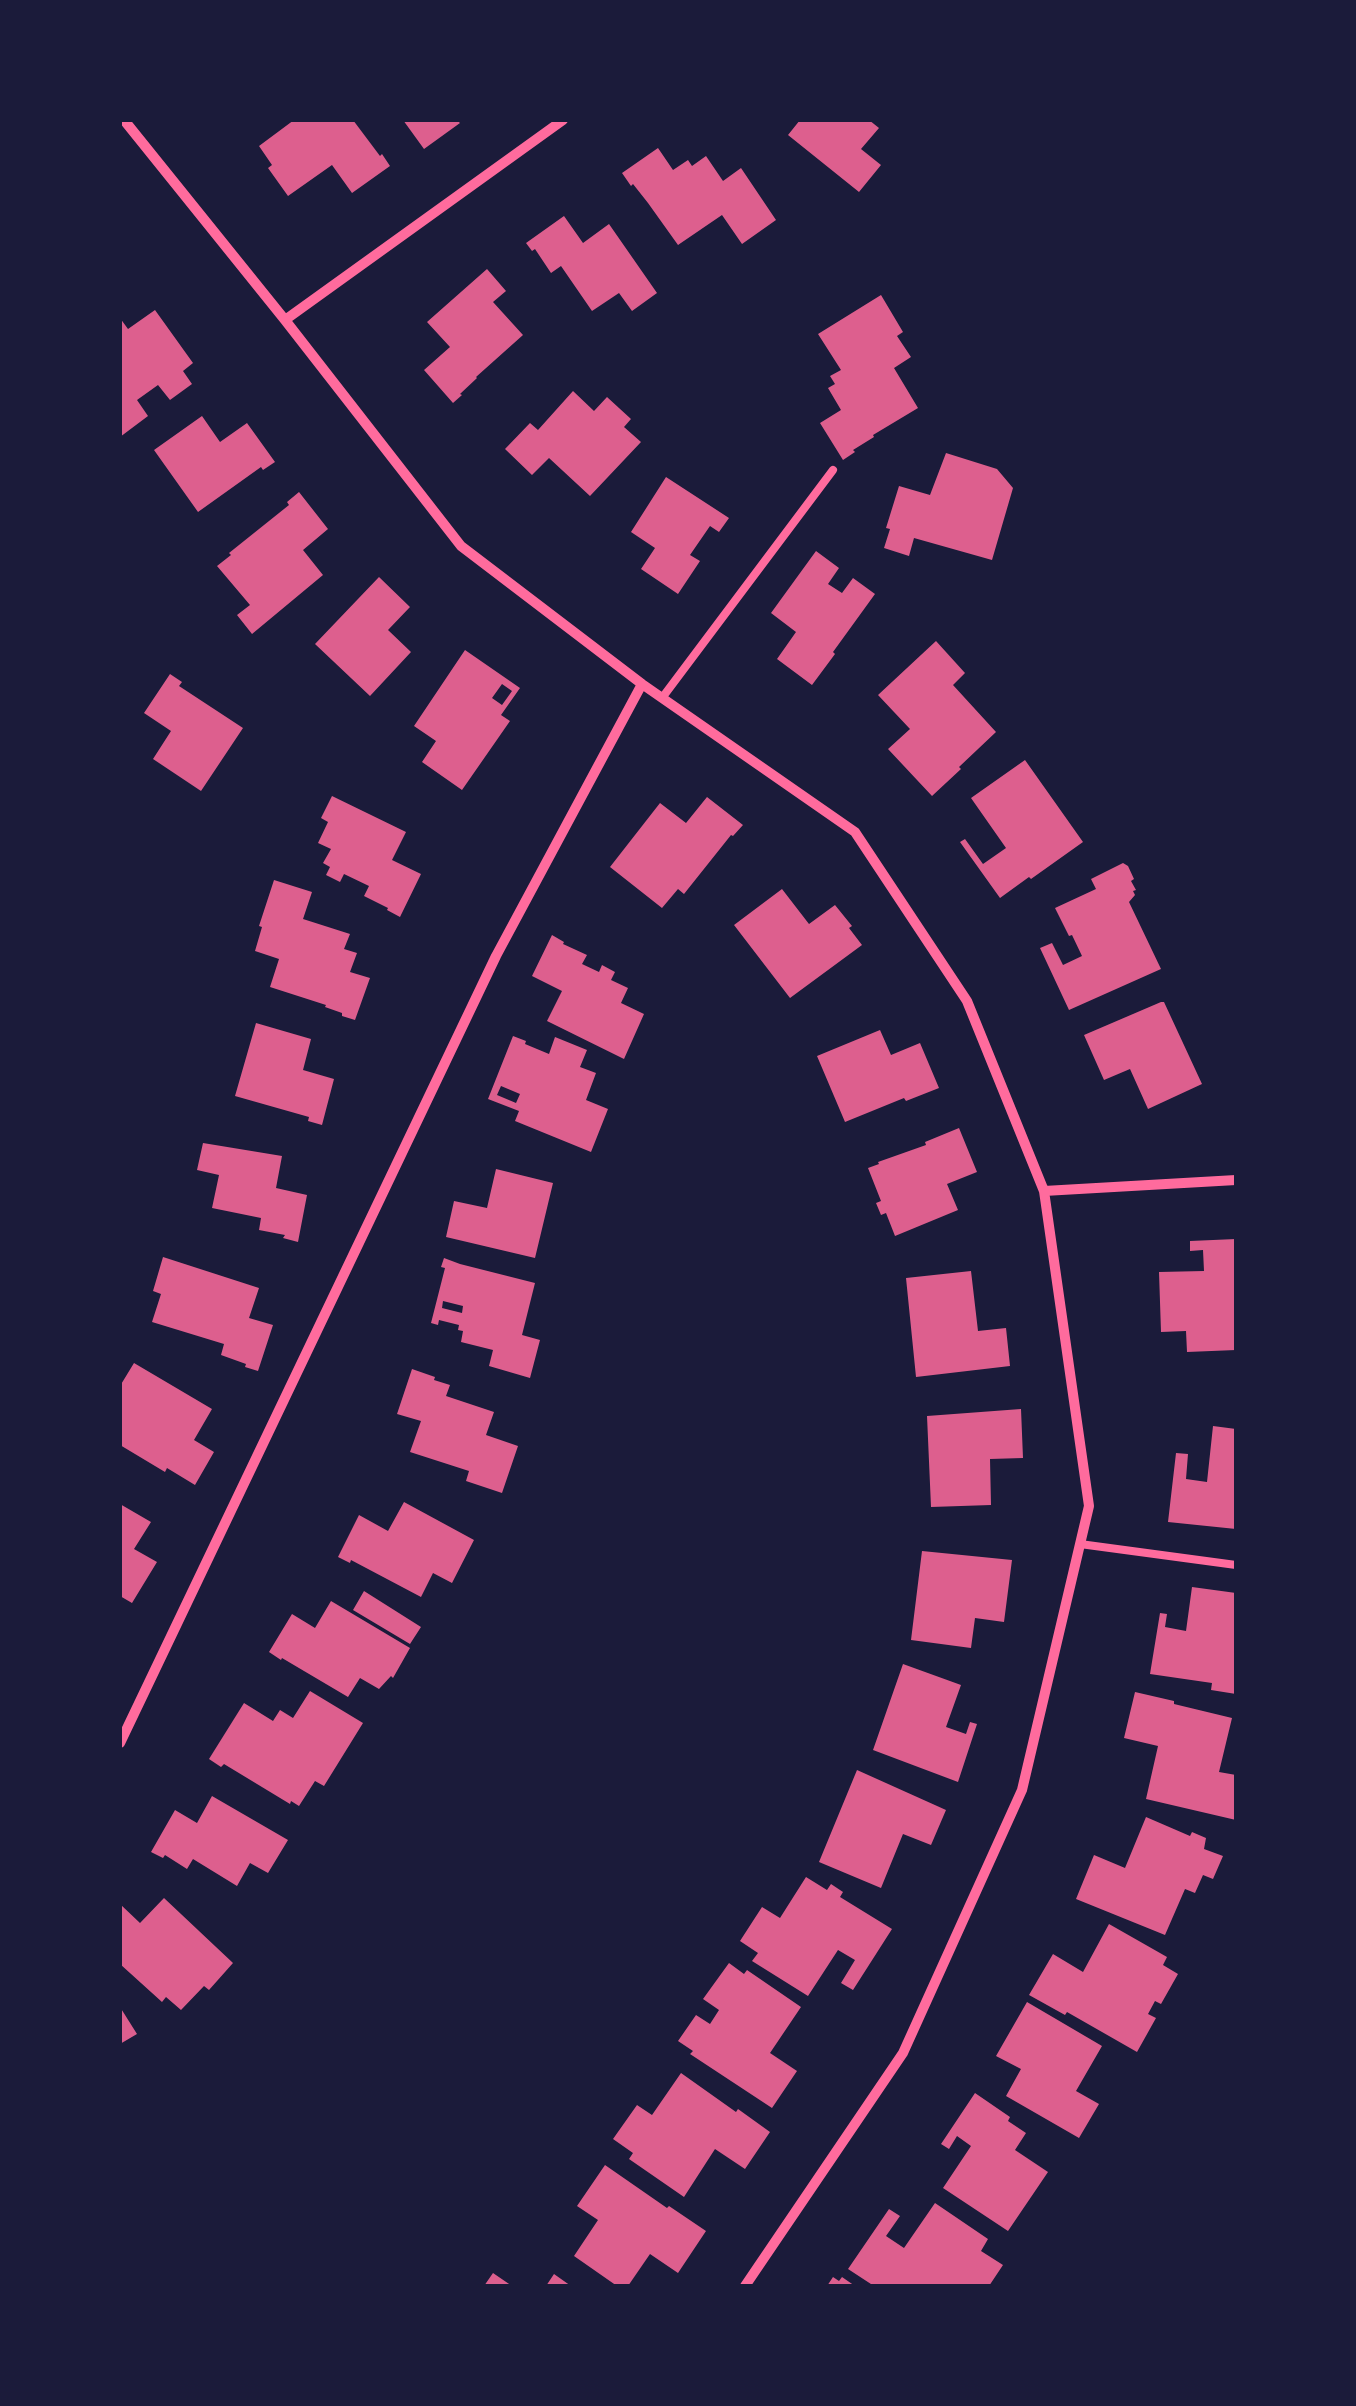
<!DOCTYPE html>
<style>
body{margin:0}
#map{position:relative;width:1356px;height:2406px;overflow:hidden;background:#1b1b3a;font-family:"Roboto Condensed",sans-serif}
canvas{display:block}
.frame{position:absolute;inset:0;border:122px solid #1b1b3a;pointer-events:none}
</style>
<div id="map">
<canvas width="1356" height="2406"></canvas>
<div class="frame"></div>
</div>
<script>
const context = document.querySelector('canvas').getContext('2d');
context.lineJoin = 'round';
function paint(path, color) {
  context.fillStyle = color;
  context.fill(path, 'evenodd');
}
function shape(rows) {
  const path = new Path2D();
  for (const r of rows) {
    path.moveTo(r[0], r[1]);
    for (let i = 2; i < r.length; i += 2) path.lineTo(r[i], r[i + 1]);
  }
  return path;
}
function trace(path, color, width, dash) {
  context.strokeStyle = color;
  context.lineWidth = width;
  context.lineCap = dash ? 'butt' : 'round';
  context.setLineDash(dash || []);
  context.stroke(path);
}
const building = shape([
 [294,120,353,120,380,156,382,154,390,166,352,193,332,165,288,196,268,168,272,165,259,146],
 [403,120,457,120,460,123,424,149],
 [800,120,869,120,879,128,861,149,881,165,859,192,788,135],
 [658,148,673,170,688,160,692,166,706,156,723,181,741,168,776,220,742,244,722,215,678,245,648,203,633,184,631,186,622,173],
 [564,216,583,243,609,224,657,293,632,311,619,293,592,311,561,266,551,273,535,249,532,251,526,243],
 [487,269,506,291,493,302,523,335,476,377,477,378,460,394,462,395,453,403,424,370,450,347,427,322],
 [881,295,903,332,897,336,911,357,894,368,918,408,873,435,874,437,853,450,855,452,843,460,820,423,841,410,828,388,835,384,830,376,841,370,818,334],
 [155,310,193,363,183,371,192,384,170,400,158,385,137,400,148,416,120,437,120,318,128,329],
 [573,391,594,411,607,397,631,419,624,427,641,442,590,496,549,458,532,475,505,449,530,423,538,430],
 [202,416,220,442,247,423,275,462,263,470,261,467,198,512,154,450],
 [946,453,997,469,1013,488,992,560,914,538,909,556,884,548,890,529,886,528,899,486,930,495],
 [666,477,729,518,719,532,710,526,690,555,700,561,678,594,641,569,655,548,631,532],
 [299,492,328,529,303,550,323,575,252,634,237,615,250,605,217,566,231,555,229,553,289,505,287,502],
 [816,551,839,568,828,584,842,593,853,578,875,594,833,652,835,654,812,685,777,659,796,632,771,613],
 [379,577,410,607,388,630,411,652,370,696,315,644],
 [936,641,965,673,953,685,996,732,959,767,961,769,932,796,888,749,910,729,878,695],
 [465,650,520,688,501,715,510,721,462,790,422,762,436,741,414,726],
 [502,684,512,691,502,705,492,698],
 [170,674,182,682,179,686,243,728,201,791,153,759,171,731,144,713],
 [1025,760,1083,842,1031,879,1029,877,1000,898,960,842,965,839,983,864,1006,848,971,798],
 [332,796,406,832,392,860,421,874,400,917,387,910,388,908,364,896,369,886,344,874,340,882,326,875,330,867,323,863,331,849,318,843,328,822,321,818],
 [707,797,743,825,733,836,731,835,684,894,678,889,662,908,610,867,660,803,686,823],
 [1123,863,1128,866,1134,879,1131,881,1136,890,1133,891,1135,895,1129,902,1161,969,1069,1010,1040,948,1052,943,1063,965,1082,956,1072,935,1069,936,1055,908,1096,889,1091,879],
 [274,880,312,892,303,919,350,934,344,949,357,953,350,972,370,978,355,1020,342,1016,342,1013,325,1007,326,1005,270,987,279,959,255,951,262,927,259,926],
 [782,889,809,924,835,905,852,926,849,928,862,945,790,998,734,925],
 [552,935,564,942,563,944,587,955,582,964,599,972,602,965,615,972,611,980,628,988,621,1003,644,1014,624,1059,547,1021,562,991,532,976],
 [1161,1002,1164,1002,1202,1084,1148,1109,1130,1069,1104,1080,1084,1035],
 [256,1023,311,1039,303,1070,334,1079,322,1125,308,1121,309,1117,235,1096],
 [880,1030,891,1055,920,1043,939,1088,906,1101,904,1098,845,1122,817,1056],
 [513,1036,526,1041,525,1044,549,1054,555,1037,587,1050,580,1067,596,1073,586,1100,608,1109,591,1152,515,1121,519,1111,488,1099],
 [501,1086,520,1094,516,1103,497,1095],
 [959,1128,977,1172,947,1184,958,1210,895,1236,886,1213,881,1215,876,1203,881,1201,868,1168,879,1164,878,1162,926,1145,925,1142],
 [203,1143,282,1156,276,1188,307,1195,298,1242,283,1238,285,1235,259,1230,261,1218,212,1208,219,1175,197,1170],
 [496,1169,553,1183,535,1258,446,1237,454,1201,487,1208],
 [1236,1239,1236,1350,1187,1352,1186,1331,1161,1332,1159,1272,1204,1271,1203,1250,1190,1251,1190,1241],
 [163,1257,259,1288,249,1318,273,1325,258,1371,245,1367,246,1364,221,1355,224,1344,152,1322,161,1294,153,1291],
 [444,1258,460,1264,535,1283,522,1335,540,1340,530,1378,489,1366,493,1350,461,1342,463,1331,458,1330,459,1325,439,1320,438,1325,431,1323,445,1268,441,1267],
 [443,1301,463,1306,462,1313,442,1308],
 [971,1271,978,1331,1006,1328,1010,1366,916,1377,906,1278],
 [134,1363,212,1409,194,1440,214,1452,195,1485,167,1468,165,1472,120,1445,120,1386],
 [412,1369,435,1377,434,1380,450,1385,446,1396,494,1412,486,1435,518,1446,502,1493,466,1481,469,1471,410,1452,421,1421,397,1414],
 [1021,1409,1023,1458,990,1459,991,1505,931,1507,927,1416],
 [1213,1426,1236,1429,1236,1529,1168,1522,1176,1453,1188,1454,1186,1479,1207,1482],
 [404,1502,474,1540,452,1583,433,1573,421,1597,351,1560,350,1563,338,1557,359,1515,388,1531],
 [120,1504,151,1522,134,1549,157,1562,132,1603,120,1596],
 [922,1551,1012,1560,1004,1622,975,1618,971,1648,911,1640],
 [1192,1587,1236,1593,1236,1694,1211,1690,1212,1683,1150,1674,1160,1613,1167,1614,1165,1627,1186,1631],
 [364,1591,421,1627,410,1644,353,1610],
 [331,1601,410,1648,393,1678,391,1676,379,1689,360,1678,348,1697,282,1658,281,1660,269,1652,292,1614,315,1628],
 [903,1664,961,1685,946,1727,966,1734,970,1722,977,1724,958,1782,873,1750],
 [310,1691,363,1723,324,1786,315,1781,299,1806,291,1801,290,1804,224,1764,221,1767,209,1759,244,1703,273,1721,280,1710,293,1718],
 [1135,1692,1174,1701,1174,1704,1232,1718,1219,1772,1236,1775,1236,1820,1146,1799,1158,1746,1124,1738],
 [857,1770,946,1810,931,1845,903,1834,881,1888,819,1862],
 [212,1796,288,1840,268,1873,250,1863,237,1886,193,1859,187,1869,165,1855,163,1858,151,1852,175,1810,197,1823],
 [1146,1817,1190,1836,1192,1832,1206,1838,1204,1849,1223,1856,1213,1879,1203,1875,1195,1893,1185,1889,1165,1935,1076,1899,1094,1855,1125,1868],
 [806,1877,827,1890,831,1884,843,1892,840,1897,892,1929,853,1990,841,1983,855,1960,838,1950,808,1996,752,1961,758,1953,740,1941,762,1907,780,1918],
 [164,1898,233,1963,209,1990,204,1986,181,2010,166,1997,162,2002,120,1964,120,1904,140,1923],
 [1109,1924,1167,1957,1163,1965,1178,1974,1161,2004,1155,2001,1148,2014,1156,2018,1137,2052,1067,2012,1065,2015,1029,1995,1053,1954,1083,1972],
 [729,1963,744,1974,747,1970,801,2007,770,2053,797,2071,772,2108,690,2054,693,2051,678,2041,696,2015,710,2024,719,2010,703,1999],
 [1027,2002,1102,2046,1076,2091,1099,2104,1079,2138,1006,2096,1021,2069,996,2056],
 [120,2007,137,2034,120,2044],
 [681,2073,736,2112,738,2109,770,2132,745,2169,715,2149,684,2197,629,2159,633,2153,613,2139,637,2105,652,2115],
 [975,2093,1010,2117,1008,2121,1026,2133,1015,2150,1048,2172,1008,2231,943,2188,971,2146,957,2136,949,2149,941,2144],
 [605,2165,667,2208,669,2206,706,2231,678,2273,650,2254,628,2286,617,2286,574,2256,598,2220,577,2206],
 [935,2203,988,2239,981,2251,1003,2265,989,2286,874,2286,848,2269,889,2209,900,2216,886,2236,904,2248],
 [493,2273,512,2286,484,2286],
 [554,2274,571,2286,546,2286],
 [833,2277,839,2281,842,2277,855,2286,827,2286]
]);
const service = shape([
 [662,698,833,470],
 [1080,1544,1236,1565]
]);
const minor = shape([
 [124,120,285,320,461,546,642,684,855,832,967,1001,1044,1191,1089,1506,1022,1790,903,2053,745,2286],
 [285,320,563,120],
 [1044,1191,1236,1180],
 [120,1743,496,956,642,684]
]);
paint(building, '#dd5f8e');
trace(service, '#ff6b9d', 8);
trace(minor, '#ff6b9d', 10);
</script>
